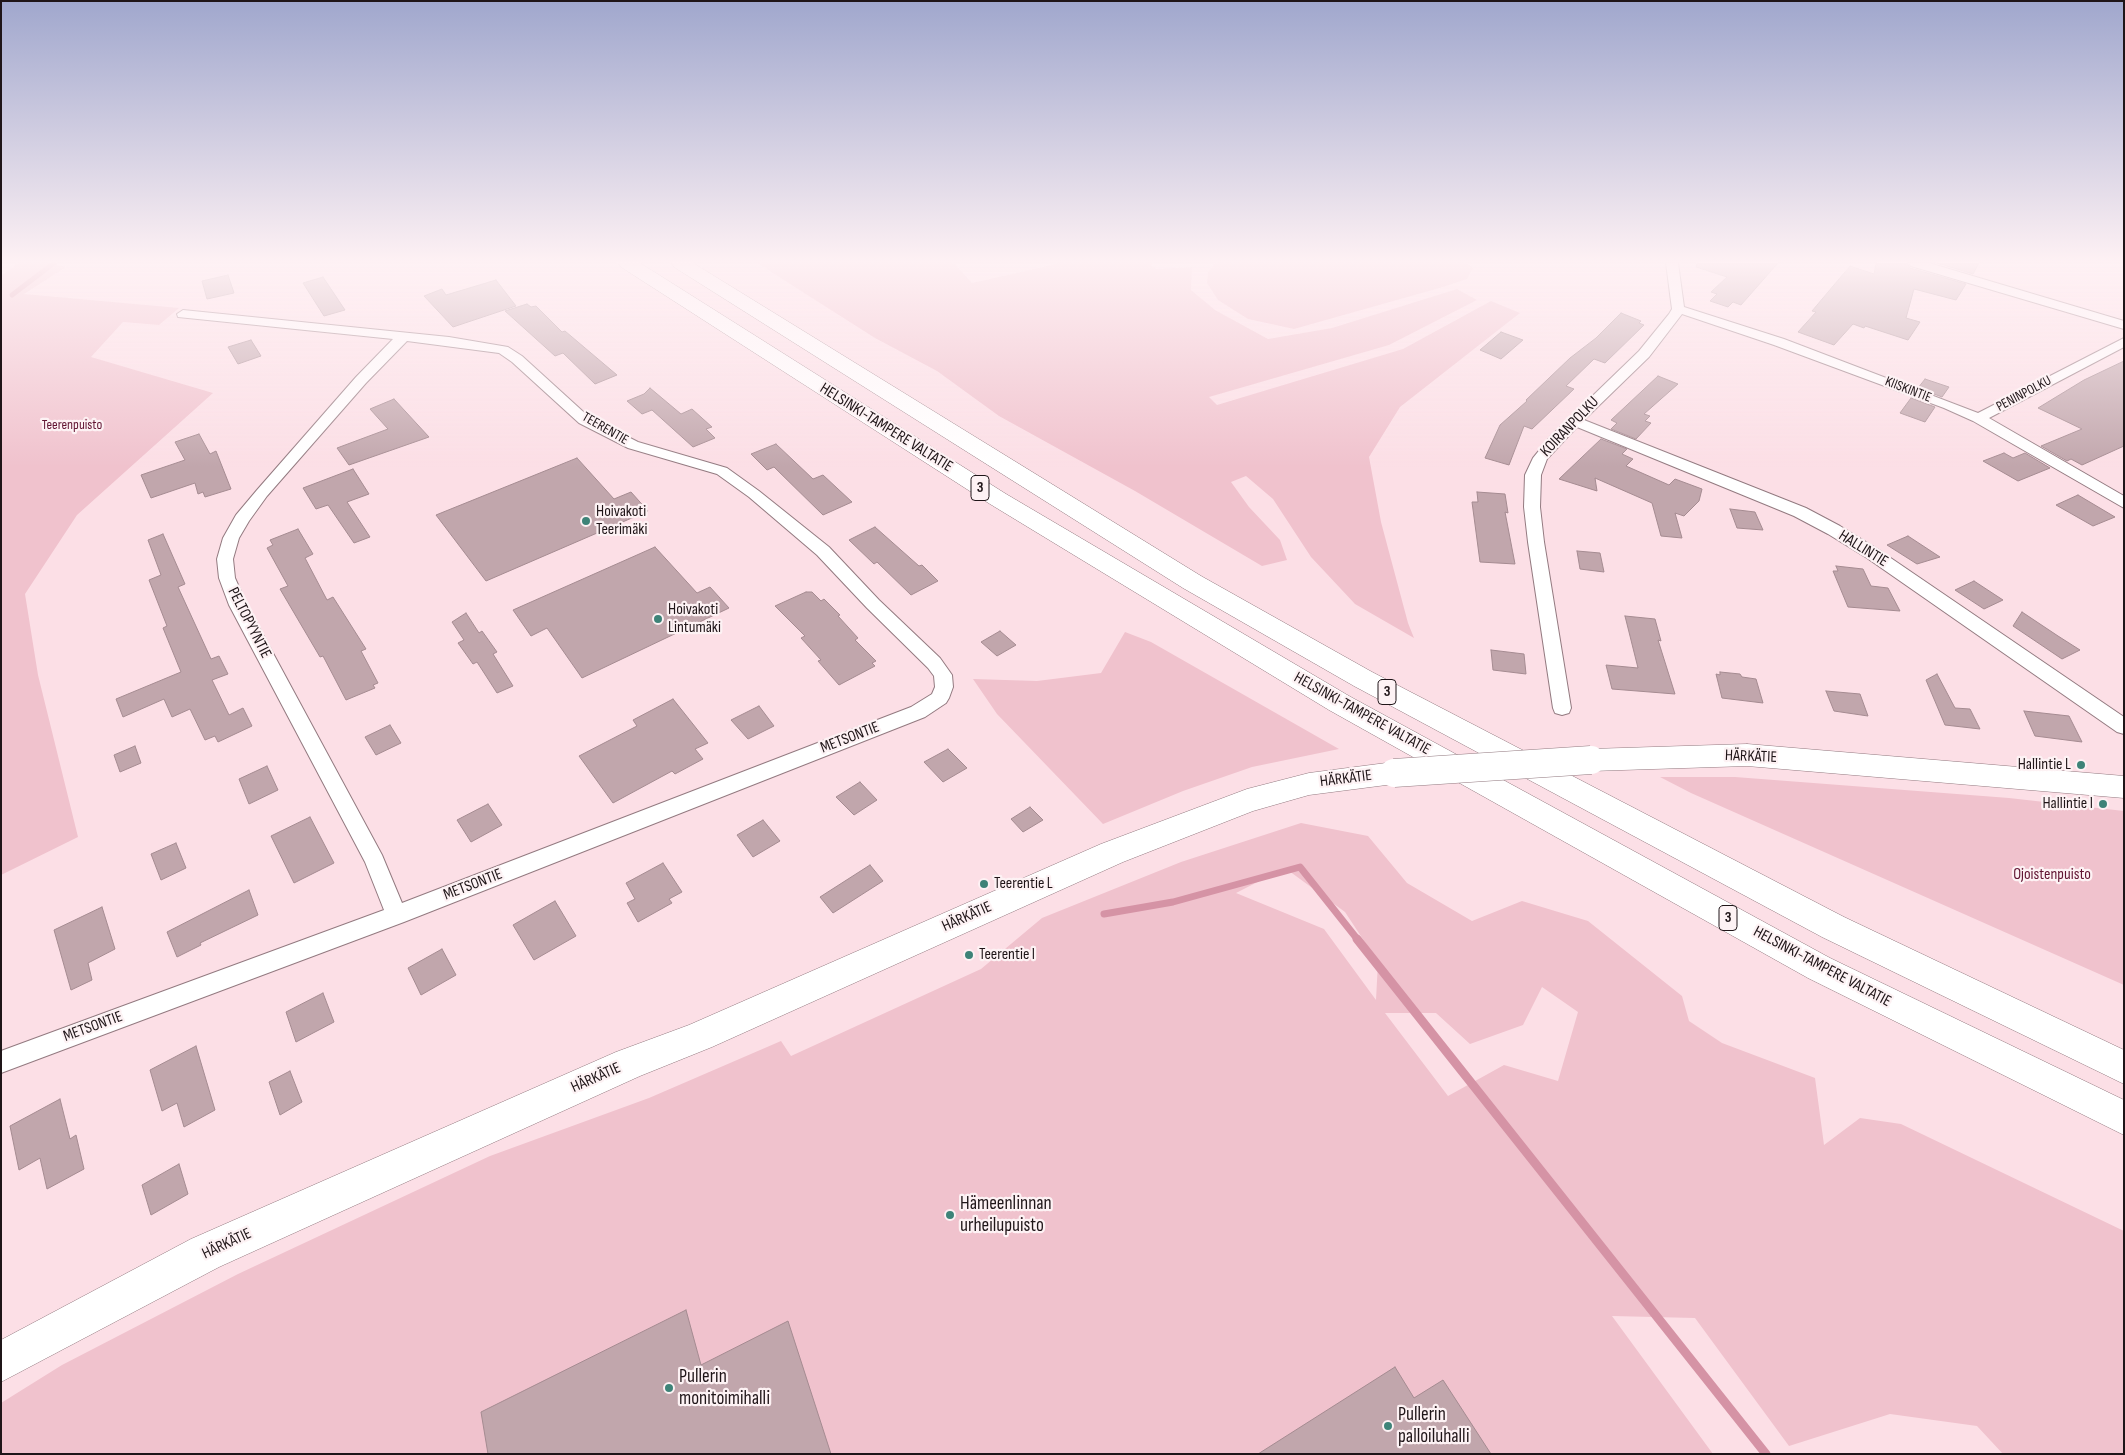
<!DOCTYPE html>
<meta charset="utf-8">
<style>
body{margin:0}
#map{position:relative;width:2125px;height:1455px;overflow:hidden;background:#fcdfe6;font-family:"Sofia Sans Condensed",sans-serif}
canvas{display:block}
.frame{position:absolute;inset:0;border:2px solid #1f1518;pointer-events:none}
</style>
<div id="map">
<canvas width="2125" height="1455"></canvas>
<div class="frame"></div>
</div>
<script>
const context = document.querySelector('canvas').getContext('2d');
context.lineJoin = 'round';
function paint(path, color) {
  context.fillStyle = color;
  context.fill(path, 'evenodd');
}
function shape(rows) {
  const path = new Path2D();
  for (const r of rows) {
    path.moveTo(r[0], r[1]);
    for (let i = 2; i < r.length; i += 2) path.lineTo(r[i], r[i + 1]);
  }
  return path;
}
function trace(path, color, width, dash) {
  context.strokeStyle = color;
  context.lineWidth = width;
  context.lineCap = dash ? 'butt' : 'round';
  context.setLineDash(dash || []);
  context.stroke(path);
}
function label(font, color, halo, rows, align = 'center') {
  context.font = font + ' "Sofia Sans Condensed",sans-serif';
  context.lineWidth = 4.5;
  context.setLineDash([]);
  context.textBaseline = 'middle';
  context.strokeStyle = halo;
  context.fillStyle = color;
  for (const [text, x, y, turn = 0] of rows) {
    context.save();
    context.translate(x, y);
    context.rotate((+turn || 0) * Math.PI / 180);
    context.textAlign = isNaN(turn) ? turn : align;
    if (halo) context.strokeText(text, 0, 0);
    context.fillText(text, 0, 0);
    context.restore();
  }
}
const green = shape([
 [18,263,48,263,66,267,24,294,179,308,159,325,123,322,91,357,213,393,77,515,25,594,38,675,78,837,1,875,1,276],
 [757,263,954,263,972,283,1060,263,1155,263,1151,265,1157,269,1192,267,1191,290,1215,310,1268,339,1332,328,1457,289,1477,300,1389,345,1209,397,1217,405,1403,349,1491,301,1520,313,1400,407,1369,457,1381,522,1408,623,1414,638,1355,604,1311,557,1273,499,1246,476,1231,482,1249,507,1280,540,1287,560,1262,566,1135,491,999,416,937,371,875,338],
 [1215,263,1466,263,1473,268,1467,279,1443,287,1294,329,1248,319,1218,300,1207,283,1208,272],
 [1125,632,1151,642,1339,749,1252,767,1183,791,1103,824,997,714,973,679,1037,681,1101,673],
 [1660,777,1735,777,2009,798,2124,811,2124,985,1691,793],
 [1301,823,1368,836,1407,883,1472,921,1522,901,1588,921,1682,996,1689,1021,1722,1043,1815,1078,1824,1145,1860,1118,1901,1124,2124,1231,2124,1454,2003,1454,1977,1426,1890,1414,1789,1446,1695,1318,1612,1316,1713,1454,1,1454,1,1403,62,1365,238,1274,490,1156,649,1098,781,1041,791,1056,981,969,1042,918,1181,862],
 [1285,868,1345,912,1378,962,1376,1000,1324,929,1236,893],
 [1542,987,1578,1012,1558,1081,1504,1065,1448,1096,1385,1013,1436,1013,1470,1044,1523,1025]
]);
const streamFar2 = shape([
 [12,295,54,263]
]);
const streamFar1 = shape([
 [1104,914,1173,902,1300,867,1358,940]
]);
const stream = shape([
 [1357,939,1766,1454]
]);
const building = shape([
 [1697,263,1778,263,1741,305,1733,302,1728,307,1710,301,1717,294,1711,292,1727,277,1696,267,1697,263],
 [1876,263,1907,263,1910,268,1966,284,1956,300,1914,289,1906,318,1920,322,1908,340,1865,326,1864,328,1853,324,1834,345,1798,332,1816,312,1812,311,1850,266,1874,274,1876,263],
 [1937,263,1979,263,1973,274,1937,263],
 [228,275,234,293,207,299,202,281,228,275],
 [323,277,345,310,324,316,303,283,323,277],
 [496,280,516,306,453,327,424,296,442,289,446,295,496,280],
 [527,304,531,307,536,306,562,332,565,331,617,375,595,384,563,353,555,356,505,311,527,304],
 [1621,313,1641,321,1639,323,1644,325,1605,363,1594,359,1566,386,1574,389,1532,429,1524,426,1509,465,1485,458,1500,425,1527,401,1526,400,1570,358,1596,338,1621,313],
 [1501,332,1523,340,1501,359,1480,350,1501,332],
 [251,340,261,356,238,364,228,347,251,340],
 [2124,361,2124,446,2082,465,2071,459,2067,461,2041,446,2082,429,2038,408,2084,380,2124,361],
 [1658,376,1678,384,1644,414,1650,416,1645,421,1651,423,1636,439,1611,429,1617,423,1611,420,1658,376],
 [1925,379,1949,387,1942,397,1918,388,1925,379],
 [650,388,681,414,692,409,712,427,706,429,715,438,693,447,652,410,642,414,627,401,644,394,650,388],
 [1911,398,1935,407,1925,422,1900,413,1911,398],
 [394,399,429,437,349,465,337,448,388,429,370,409,394,399],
 [199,434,210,454,216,451,231,489,205,497,203,492,198,494,195,483,151,498,141,475,185,460,175,442,199,434],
 [1601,439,1627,449,1622,454,1633,459,1626,466,1669,485,1675,479,1702,489,1699,501,1684,516,1675,513,1682,538,1661,536,1652,503,1595,478,1597,491,1559,479,1601,439],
 [776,444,813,479,823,475,852,502,823,515,774,467,767,470,751,454,776,444],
 [2004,453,2013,458,2025,453,2050,468,2018,481,1983,461,2004,453],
 [577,458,614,499,631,492,648,511,486,581,436,515,577,458],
 [353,469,369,494,347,502,370,537,354,543,328,505,316,509,303,488,353,469],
 [1477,492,1505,494,1508,513,1505,512,1515,564,1480,562,1472,502,1478,502,1477,492],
 [2078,495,2115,517,2093,526,2056,505,2078,495],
 [1730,509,1755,512,1763,530,1737,528,1730,509],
 [875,527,919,566,922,565,938,581,911,595,877,562,874,564,849,540,875,527],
 [298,529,313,554,305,558,327,600,333,597,366,649,361,651,378,683,373,685,375,688,346,700,323,656,320,657,280,589,288,586,267,548,273,545,270,540,298,529],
 [163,534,185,584,178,587,211,659,219,656,228,674,212,680,229,715,243,708,252,726,218,742,215,736,205,740,190,709,172,717,164,699,123,717,116,699,181,672,163,628,167,626,149,580,161,575,148,540,163,534],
 [1908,536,1940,557,1917,564,1887,545,1908,536],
 [655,547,697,593,710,587,729,608,582,678,547,628,531,636,513,610,655,547],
 [1577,551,1600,553,1604,572,1580,569,1577,551],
 [1836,566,1863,569,1871,586,1888,588,1900,611,1848,607,1833,571,1838,571,1836,566],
 [1974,581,2003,600,1984,609,1955,590,1974,581],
 [806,592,812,592,821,601,824,599,840,615,838,616,858,638,855,640,876,661,872,663,875,666,839,685,818,661,821,660,801,638,805,636,775,606,806,592],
 [2022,612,2058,636,2080,650,2062,659,2013,626,2022,612],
 [466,613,479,633,482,631,497,652,493,654,513,686,497,693,477,662,473,664,458,643,464,640,452,622,466,613],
 [1625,616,1655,619,1661,641,1658,640,1675,694,1612,689,1606,665,1638,668,1625,616],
 [1000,631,1016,645,997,656,981,642,1000,631],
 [1491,650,1524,654,1526,674,1493,670,1491,650],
 [1720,672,1740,674,1742,677,1756,679,1763,703,1722,698,1716,674,1720,675,1720,672],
 [1937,674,1955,708,1970,709,1980,729,1945,725,1926,680,1937,674],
 [1826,691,1860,694,1868,716,1834,711,1826,691],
 [673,699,708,743,695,749,703,759,675,774,672,771,613,803,579,756,637,726,633,720,673,699],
 [759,706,774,726,748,739,731,720,759,706],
 [2024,711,2069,716,2082,742,2035,736,2024,711],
 [390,725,401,743,376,755,365,737,390,725],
 [135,746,141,763,120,772,114,755,135,746],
 [948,749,967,768,943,782,924,762,948,749],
 [267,766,278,790,249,804,239,779,267,766],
 [860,782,877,800,854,815,836,797,860,782],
 [488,804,502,825,471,842,457,820,488,804],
 [1030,807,1043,820,1023,832,1011,819,1030,807],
 [310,817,334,863,294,883,271,836,310,817],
 [763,820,780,841,753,857,737,835,763,820],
 [176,843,186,868,161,880,151,854,176,843],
 [663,863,682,892,669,899,672,903,638,922,627,903,635,899,626,883,663,863],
 [870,865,883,881,833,913,820,897,870,865],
 [249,890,258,915,200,943,201,945,177,957,167,932,249,890],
 [555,901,576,936,534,960,513,925,555,901],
 [102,907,115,949,88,963,92,980,71,990,54,930,102,907],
 [442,949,456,975,421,995,408,968,442,949],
 [323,993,334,1022,296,1042,286,1012,323,993],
 [196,1046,215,1110,184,1127,177,1103,162,1111,150,1070,196,1046],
 [290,1071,302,1102,280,1115,269,1082,290,1071],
 [60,1099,70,1139,76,1135,84,1169,47,1189,40,1158,19,1170,10,1126,60,1099],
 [179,1164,188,1194,151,1215,142,1185,179,1164],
 [686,1310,701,1365,788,1321,831,1454,488,1454,481,1412,686,1310],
 [1395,1367,1414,1398,1443,1380,1491,1454,1258,1454,1395,1367]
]);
const street = shape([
 [1666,263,1678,263,1684,307,1784,339,1978,413,2124,338,2124,347,1989,418,2124,496,2124,508,1973,421,1944,408,1774,345,1682,314,1649,357,1584,420,1806,508,1840,526,1879,550,2124,717,2124,734,2117,732,1867,558,1828,534,1794,516,1577,427,1547,459,1541,475,1540,507,1544,542,1571,708,1569,713,1562,715,1555,713,1553,708,1528,542,1524,507,1525,475,1533,458,1550,437,1639,351,1669,314,1672,309,1666,263],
 [1909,263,1929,263,2124,321,2124,329,1911,266,1909,263],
 [183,310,449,337,508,347,522,356,589,417,638,442,727,468,759,491,829,547,879,600,940,658,952,675,953,687,949,698,946,703,925,717,404,922,1,1073,1,1051,384,910,365,862,229,605,219,578,217,559,223,538,236,515,257,490,356,377,393,339,178,317,177,314,183,310],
 [407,341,499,353,512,362,579,423,628,448,717,474,749,497,817,555,867,608,928,668,934,676,935,687,932,694,911,707,402,903,382,855,247,605,235,578,233,559,239,538,249,521,267,496,366,383,407,341]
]);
const secondary = shape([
 [1747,744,2124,776,2124,798,1747,766,1591,771,1581,768,1577,760,1581,752,1591,749,1747,744],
 [1394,762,1404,765,1408,773,1404,781,1394,784,1309,795,1253,811,1123,862,712,1047,640,1076,219,1267,1,1382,1,1340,191,1239,616,1052,689,1025,1101,844,1247,789,1309,773,1394,762]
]);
const highway = shape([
 [618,263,640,263,1006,494,1349,696,1830,958,2124,1100,2124,1135,1808,978,1329,710,990,504,621,267,618,263],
 [671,263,693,263,1201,576,1372,672,1844,917,2124,1050,2124,1084,1822,937,1354,686,1183,588,674,267,671,263]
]);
const secondaryBridge = shape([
 [1394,773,1591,760]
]);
const markers = [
 [586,521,5,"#3e8378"],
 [658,619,5,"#3e8378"],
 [2081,765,5,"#3e8378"],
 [2103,804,5,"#3e8378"],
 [984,884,5,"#3e8378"],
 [969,955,5,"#3e8378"],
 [950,1215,5,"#3e8378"],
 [669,1388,5,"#3e8378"],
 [1388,1426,5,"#3e8378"]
];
const farStreetnames = [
 ["KIISKINTIE",1908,390,21],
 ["PENINPOLKU",2024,394,-28],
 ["TEERENTIE",605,429,30]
];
const farParknames = [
 ["Teerenpuisto",72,425]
];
const shields = [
 [980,488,18],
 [1387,692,18],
 [1728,918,18]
];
const shieldNames = [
 ["3",980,488],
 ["3",1387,692],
 ["3",1728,918]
];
const streetNames = [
 ["KOIRANPOLKU",1570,427,-46],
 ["HELSINKI-TAMPERE VALTATIE",886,428,32],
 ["HALLINTIE",1863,549,32],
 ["PELTOPYYNTIE",249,623,63],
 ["HELSINKI-TAMPERE VALTATIE",1362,714,29],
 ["METSONTIE",850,738,-21],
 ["HÄRKÄTIE",1751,757,2],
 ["HÄRKÄTIE",1346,779,-7],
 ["METSONTIE",473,885,-21],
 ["HÄRKÄTIE",967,917,-24],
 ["HELSINKI-TAMPERE VALTATIE",1822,967,28],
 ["METSONTIE",93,1027,-20],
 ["HÄRKÄTIE",596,1078,-24],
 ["HÄRKÄTIE",227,1244,-25]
];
const poiNames = [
 ["Hoivakoti",596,512],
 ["Teerimäki",596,530],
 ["Hoivakoti",668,610],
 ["Lintumäki",668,628],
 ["Hallintie L",2071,765,"right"],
 ["Hallintie I",2093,804,"right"],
 ["Teerentie L",994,884],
 ["Teerentie I",979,955]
];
const parkNames = [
 ["Ojoistenpuisto",2052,875]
];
const nearPoinames = [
 ["Hämeenlinnan",960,1204],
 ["urheilupuisto",960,1226],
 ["Pullerin",679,1377],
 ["monitoimihalli",679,1399],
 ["Pullerin",1398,1415],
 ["palloiluhalli",1398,1437]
];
paint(green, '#f0c2cd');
trace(streamFar2, '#d593a5', 5);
trace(streamFar1, '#d593a5', 7);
trace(stream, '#d593a5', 9);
paint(building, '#c1a6ac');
trace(building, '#a58b91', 1);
trace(street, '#937a80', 2);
trace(secondary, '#937a80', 1);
trace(highway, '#937a80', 1);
paint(street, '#fff');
paint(secondary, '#fff');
paint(highway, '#fff');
trace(secondaryBridge, '#937a80', 29, []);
trace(secondaryBridge, '#fff', 28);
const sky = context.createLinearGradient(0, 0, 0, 467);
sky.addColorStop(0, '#a0a7cd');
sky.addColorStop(0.56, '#fef1f4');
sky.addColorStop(1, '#fef1f400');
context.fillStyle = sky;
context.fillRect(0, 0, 2125, 467);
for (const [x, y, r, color] of markers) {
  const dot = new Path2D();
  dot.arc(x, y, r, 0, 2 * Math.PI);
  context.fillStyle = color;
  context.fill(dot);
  trace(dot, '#fdf2f4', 2);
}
label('14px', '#1f1518', '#fdf2f4', farStreetnames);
label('14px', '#611432', '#fdf2f4', farParknames);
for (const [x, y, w] of shields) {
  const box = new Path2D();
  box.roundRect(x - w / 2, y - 12.5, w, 25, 4);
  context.fillStyle = '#fdf2f4';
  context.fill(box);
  trace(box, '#1f1518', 1);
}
label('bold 15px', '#1f1518', null, shieldNames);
label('16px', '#1f1518', '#fdf2f4', streetNames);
label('16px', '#1f1518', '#fdf2f4', poiNames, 'left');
label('16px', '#611432', '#fdf2f4', parkNames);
label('19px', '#1f1518', '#fdf2f4', nearPoinames, 'left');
</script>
